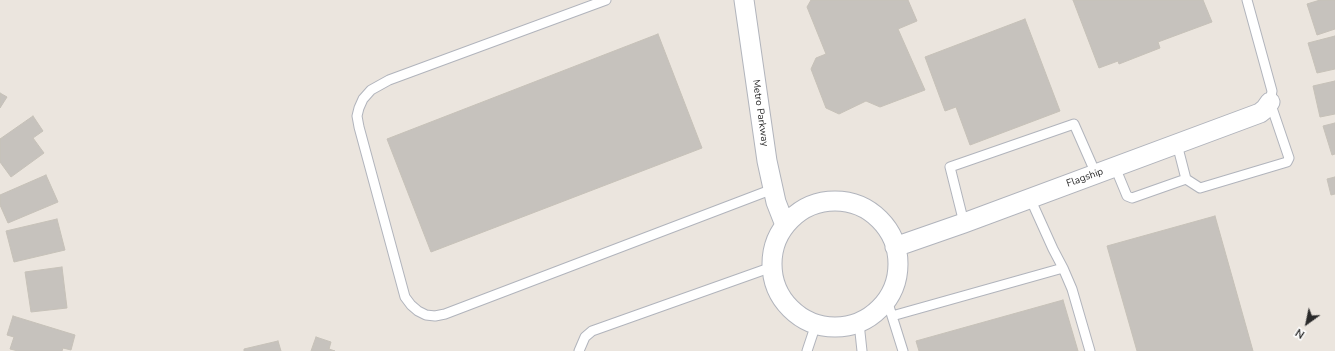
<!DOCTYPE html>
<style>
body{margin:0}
#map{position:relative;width:1335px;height:351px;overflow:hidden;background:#ebe5de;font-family:"Nunito Sans",sans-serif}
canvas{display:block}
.north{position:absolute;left:1287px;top:303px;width:40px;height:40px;-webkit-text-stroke:3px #fff;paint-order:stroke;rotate:213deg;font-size:11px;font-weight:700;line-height:16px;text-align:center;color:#2a2a2a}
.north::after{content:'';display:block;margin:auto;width:14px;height:18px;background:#2a2a2a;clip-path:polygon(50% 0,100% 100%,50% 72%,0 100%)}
</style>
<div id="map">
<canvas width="1335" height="351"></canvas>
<div class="north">N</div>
</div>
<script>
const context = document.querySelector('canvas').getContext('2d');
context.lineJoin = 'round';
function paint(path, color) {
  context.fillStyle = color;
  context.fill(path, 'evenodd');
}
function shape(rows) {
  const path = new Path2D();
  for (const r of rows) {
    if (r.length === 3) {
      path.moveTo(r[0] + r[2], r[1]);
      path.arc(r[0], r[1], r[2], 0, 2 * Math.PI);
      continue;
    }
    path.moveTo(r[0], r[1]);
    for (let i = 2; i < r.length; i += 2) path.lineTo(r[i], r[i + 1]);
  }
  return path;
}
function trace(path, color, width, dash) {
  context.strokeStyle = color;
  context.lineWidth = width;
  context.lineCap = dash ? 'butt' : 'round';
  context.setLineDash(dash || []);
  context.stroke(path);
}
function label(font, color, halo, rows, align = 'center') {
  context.font = font + ' "Nunito Sans",sans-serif';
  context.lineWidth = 3;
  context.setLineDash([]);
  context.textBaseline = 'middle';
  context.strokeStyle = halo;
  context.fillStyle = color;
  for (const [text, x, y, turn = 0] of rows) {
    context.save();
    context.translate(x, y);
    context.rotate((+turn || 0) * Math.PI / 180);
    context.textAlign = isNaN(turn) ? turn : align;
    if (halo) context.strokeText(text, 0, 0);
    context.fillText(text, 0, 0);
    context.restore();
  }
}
const building = shape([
 [811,0,908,0,917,21,898,29,925,90,880,107,866,101,839,114,826,108,811,69,816,58,826,54,807,7,811,0],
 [1073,0,1203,0,1212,22,1158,42,1160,48,1119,64,1118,61,1099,68,1073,0],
 [1320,0,1335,0,1335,29,1317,35,1307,4,1320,0],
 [1025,19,1060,111,970,145,956,107,945,111,925,57,1025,19],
 [658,34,702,148,431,252,387,139,658,34],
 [1335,36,1335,69,1317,73,1308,43,1335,36],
 [1335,81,1335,114,1320,117,1313,86,1335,81],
 [0,93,7,97,0,108,0,93],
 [33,116,43,131,33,138,44,153,11,177,0,162,0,139,33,116],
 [1335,123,1335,154,1332,155,1323,126,1335,123],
 [46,175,58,202,8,223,0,205,0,195,46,175],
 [1335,177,1335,194,1331,195,1327,179,1335,177],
 [1215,216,1253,351,1137,351,1107,246,1215,216],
 [57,219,65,250,14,262,6,231,57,219],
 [62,267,67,308,31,312,25,272,62,267],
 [1063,300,1078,351,919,351,916,341,1063,300],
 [13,316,75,335,71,350,63,348,62,351,18,351,10,349,14,337,7,335,13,316],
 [316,337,331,342,329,349,335,351,311,351,316,337],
 [278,341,281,351,244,351,244,349,278,341]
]);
const service = shape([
 [606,0,389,80,371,90,363,99,359,108,357,116,359,127,405,297,411,305,418,311,426,315,435,316,445,314,773,189],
 [1177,144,1186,179,1200,188,1287,162,1289,158,1270,102,1272,91,1247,0],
 [1115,167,1127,196,1132,198,1186,179],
 [1030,198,1053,249,1063,268,1072,289,1090,351],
 [964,223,950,167,1074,124,1096,174],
 [887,300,903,351],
 [892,316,1063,268],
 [859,323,862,351],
 [579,351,585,337,592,331,772,267],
 [807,351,816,324]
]);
const minor = shape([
 [744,0,767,161,776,202,785,225],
 [835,264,63],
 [895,247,964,223,1260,113,1265,109,1270,102]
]);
const streetNames = [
 ["Metro Parkway",760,113,82],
 ["Flagship",1085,178,-20]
];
paint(building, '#c6c2bd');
trace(building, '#c6c1b8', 1);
trace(service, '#b1b4bc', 11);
trace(minor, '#b1b4bc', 21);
trace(service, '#fff', 9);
trace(minor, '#fff', 19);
label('10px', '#2a2a2a', '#fff', streetNames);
</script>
